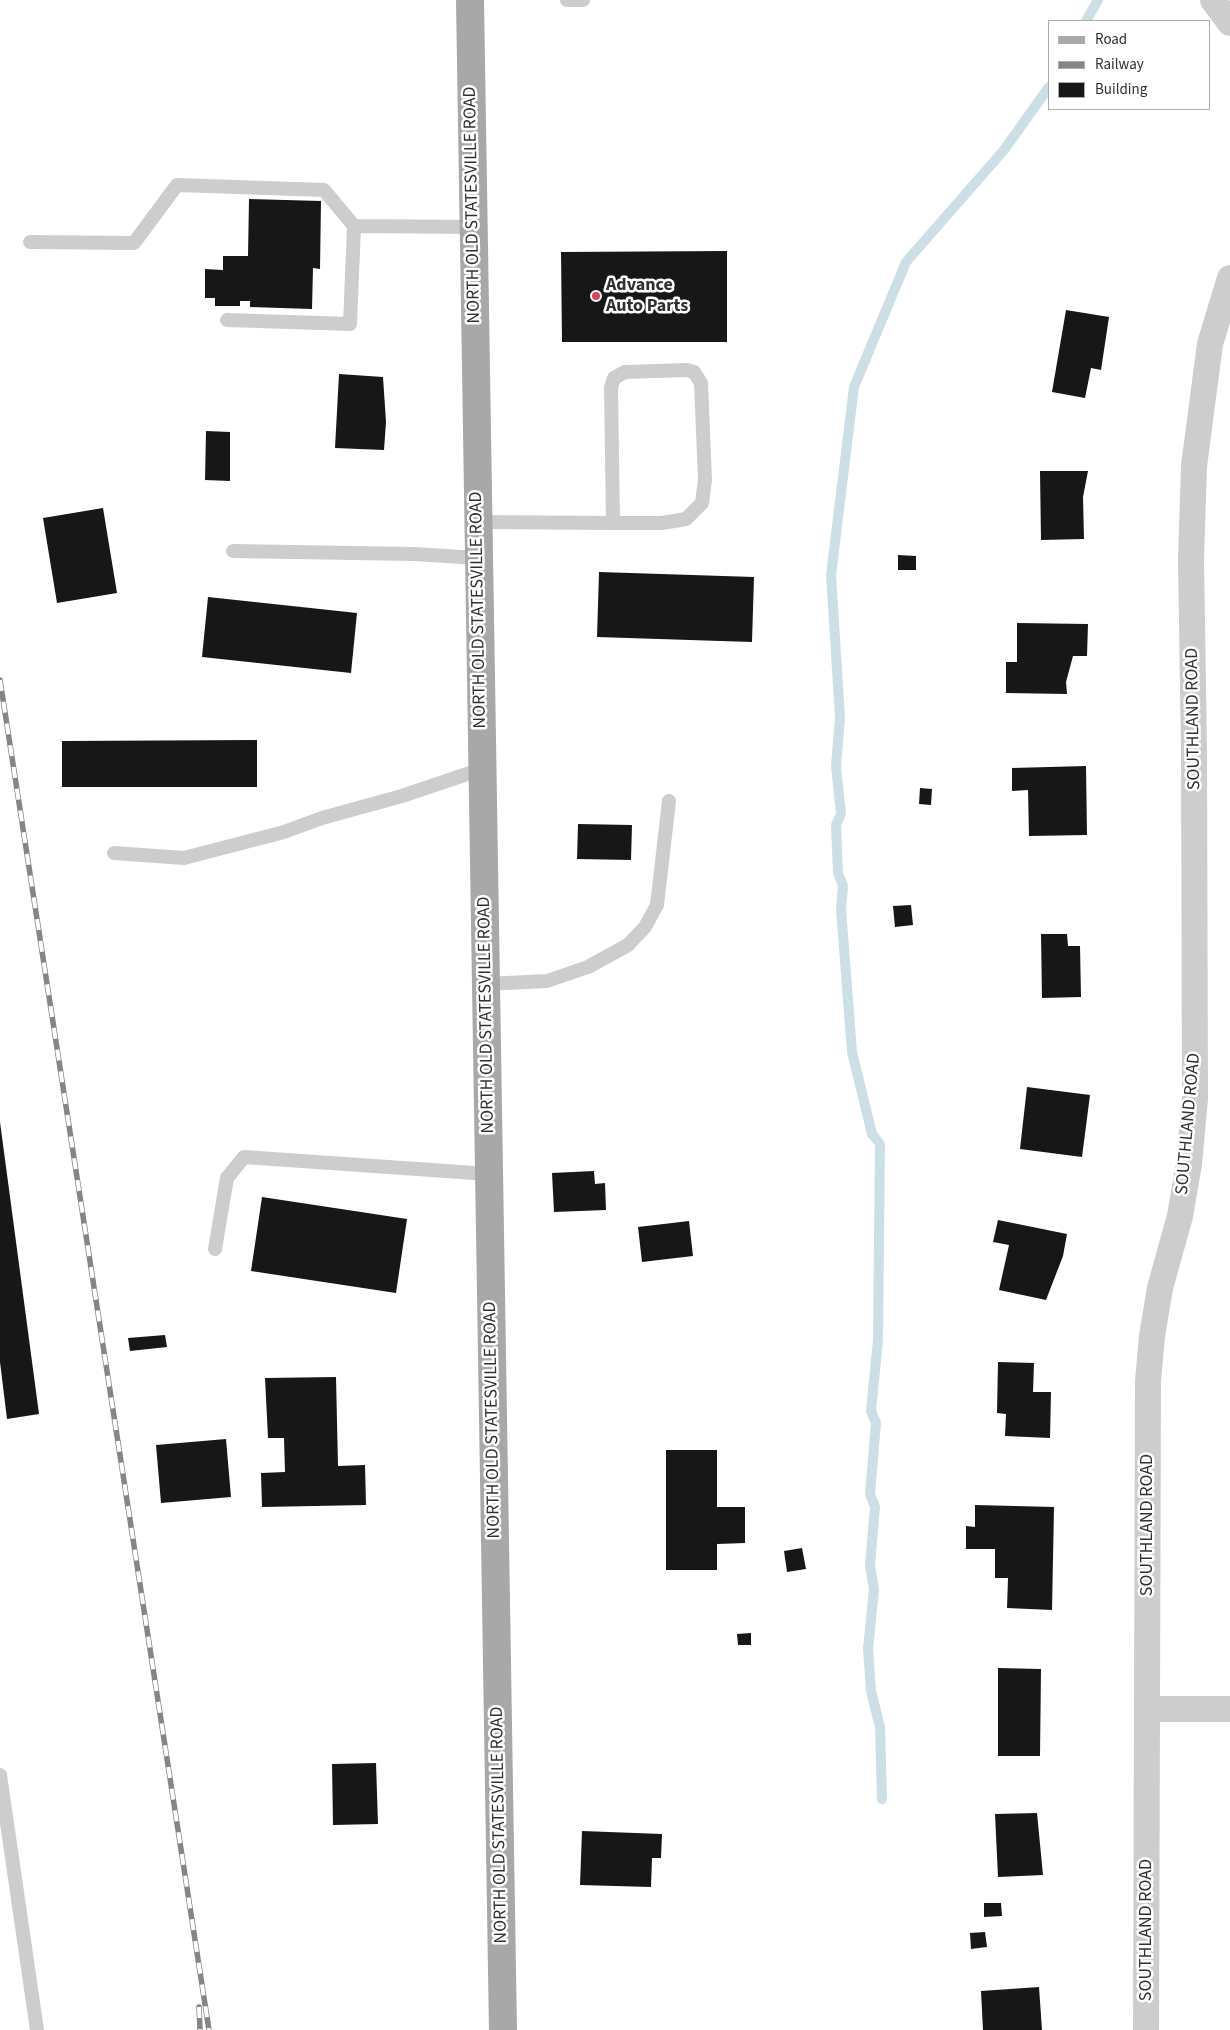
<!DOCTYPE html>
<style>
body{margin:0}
#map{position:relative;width:1230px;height:2030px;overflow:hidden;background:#fff;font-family:"Source Sans 3",sans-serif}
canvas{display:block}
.legend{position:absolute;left:1048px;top:20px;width:162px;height:90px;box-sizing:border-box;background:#fff;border:1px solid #acacac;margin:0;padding:6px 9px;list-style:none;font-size:15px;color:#303030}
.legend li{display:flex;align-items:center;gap:10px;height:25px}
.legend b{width:25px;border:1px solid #acacac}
</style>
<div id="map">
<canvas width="1230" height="2030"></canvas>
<ul class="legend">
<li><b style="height:6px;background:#a8a8a8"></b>Road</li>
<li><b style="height:6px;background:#858585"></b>Railway</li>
<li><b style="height:14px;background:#171717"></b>Building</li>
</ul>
</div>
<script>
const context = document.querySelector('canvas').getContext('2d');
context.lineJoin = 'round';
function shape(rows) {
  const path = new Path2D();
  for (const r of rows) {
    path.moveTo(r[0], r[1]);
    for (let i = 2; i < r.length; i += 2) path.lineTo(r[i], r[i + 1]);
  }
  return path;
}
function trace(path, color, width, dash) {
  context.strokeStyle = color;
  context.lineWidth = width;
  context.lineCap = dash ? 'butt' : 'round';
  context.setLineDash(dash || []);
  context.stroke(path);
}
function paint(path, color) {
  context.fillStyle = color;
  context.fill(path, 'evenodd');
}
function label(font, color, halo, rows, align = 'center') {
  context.font = font + ' "Source Sans 3",sans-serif';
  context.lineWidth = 5;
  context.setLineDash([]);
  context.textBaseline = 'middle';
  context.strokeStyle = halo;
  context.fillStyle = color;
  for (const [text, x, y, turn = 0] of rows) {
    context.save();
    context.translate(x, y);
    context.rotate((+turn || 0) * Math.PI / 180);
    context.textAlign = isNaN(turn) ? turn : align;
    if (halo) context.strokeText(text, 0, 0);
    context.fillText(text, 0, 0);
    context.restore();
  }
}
const stream = shape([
 [1086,21,1098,0],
 [882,1799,880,1727,871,1691,868,1649,874,1589,870,1565,875,1507,870,1494,876,1423,871,1411,878,1340,880,1144,872,1134,852,1052,841,909,843,886,838,873,836,825,841,814,836,766,840,718,831,575,854,387,906,262,1004,150,1049,87]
]);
const building = shape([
 [249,199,321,201,320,269,313,268,312,309,250,307,250,301,240,301,240,306,215,306,215,298,205,298,205,269,223,270,223,256,248,256],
 [727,251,727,342,562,342,561,252],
 [1066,310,1109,317,1101,370,1091,368,1085,398,1052,392],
 [339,374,383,377,386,422,384,450,335,448],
 [206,431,230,432,230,481,205,480],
 [1040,471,1088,471,1083,497,1084,539,1041,540],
 [103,508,117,593,57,603,43,518],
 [898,555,916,556,916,570,898,570],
 [599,572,754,577,752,642,597,637],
 [208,597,357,613,351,673,202,657],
 [1017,623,1088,624,1087,656,1073,656,1066,682,1067,694,1006,693,1006,662,1017,662],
 [257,740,257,787,62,787,62,741],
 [1086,766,1087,835,1029,836,1028,790,1012,791,1012,768],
 [920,788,932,789,931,805,919,804],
 [578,824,632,825,631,860,577,859],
 [911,905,913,925,895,927,893,906],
 [1041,934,1067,934,1068,946,1080,946,1081,997,1042,998],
 [1027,1087,1090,1095,1082,1157,1020,1149],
 [0,1122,39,1414,7,1419,0,1362],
 [594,1171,595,1184,605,1183,606,1210,554,1212,552,1173],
 [262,1197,407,1219,396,1293,251,1271],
 [998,1220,1067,1234,1063,1256,1046,1300,999,1290,1009,1245,993,1242],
 [689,1221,693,1256,642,1262,638,1227],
 [165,1335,167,1347,130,1351,128,1338],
 [998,1362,1034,1363,1033,1392,1051,1392,1050,1438,1005,1436,1006,1414,997,1413],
 [336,1377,338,1466,365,1465,366,1505,262,1507,261,1473,285,1472,284,1438,268,1438,265,1378],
 [226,1439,231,1497,161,1503,156,1445],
 [666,1450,717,1450,717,1507,745,1507,745,1543,717,1544,717,1570,666,1570],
 [975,1505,1054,1507,1052,1610,1007,1608,1008,1578,995,1578,995,1549,966,1549,966,1526,975,1527],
 [802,1548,806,1569,787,1572,784,1551],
 [751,1633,751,1645,738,1645,737,1634],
 [998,1668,1041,1669,1040,1756,998,1756],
 [376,1763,378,1824,333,1825,332,1764],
 [1037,1813,1043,1875,998,1877,995,1814],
 [582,1831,662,1834,661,1858,652,1858,651,1887,580,1885],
 [984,1903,1001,1903,1002,1916,984,1917],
 [985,1932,987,1947,971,1949,970,1933],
 [1039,1987,1042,2030,983,2030,981,1991]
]);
const lane = shape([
 [567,0,583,0],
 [30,242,134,243,177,185,324,190,354,226],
 [227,320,350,324,354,226,474,227],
 [478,522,613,523,662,523,686,519,702,503,705,480,701,383,694,372,687,370,625,372,614,378,611,388,613,523],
 [233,551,414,554,478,558],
 [114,853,184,858,284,832,322,818,402,796,482,769],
 [486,984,547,981,588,967,628,945,645,927,657,905,669,801],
 [215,1249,227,1178,244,1157,489,1174],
 [0,1775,37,2030]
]);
const street = shape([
 [1213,0,1230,23],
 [1147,1709,1230,1709],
 [1146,2030,1148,1381,1152,1336,1160,1288,1180,1216,1189,1164,1195,1099,1194,750,1191,559,1194,466,1210,344,1230,278]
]);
const primary = shape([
 [470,0,503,2030]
]);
const rail = shape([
 [0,680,209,2030],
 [199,2007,200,2030]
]);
const markers = [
 [596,296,5,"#d3475b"]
];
const streetNames = [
 ["NORTH OLD STATESVILLE ROAD",473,205,-91],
 ["NORTH OLD STATESVILLE ROAD",479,610,-91],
 ["SOUTHLAND ROAD",1194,719,-91],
 ["NORTH OLD STATESVILLE ROAD",487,1015,-91],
 ["SOUTHLAND ROAD",1189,1124,-85],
 ["NORTH OLD STATESVILLE ROAD",493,1420,-91],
 ["SOUTHLAND ROAD",1148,1525,-90],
 ["NORTH OLD STATESVILLE ROAD",500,1825,-91],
 ["SOUTHLAND ROAD",1147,1930,-90]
];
const poiNames = [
 ["Advance",606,286],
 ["Auto Parts",606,307]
];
trace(stream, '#ccdfe7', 10);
paint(building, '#171717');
trace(lane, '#cdcdcd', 14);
trace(street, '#cdcdcd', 26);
trace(primary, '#a8a8a8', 28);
trace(rail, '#858585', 5.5);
trace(rail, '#fff', 4, [11]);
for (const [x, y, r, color] of markers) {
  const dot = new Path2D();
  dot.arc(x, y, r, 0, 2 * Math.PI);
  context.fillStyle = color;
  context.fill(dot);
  trace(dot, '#fff', 2);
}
label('18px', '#303030', '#fff', streetNames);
label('bold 18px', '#303030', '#fff', poiNames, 'left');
</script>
